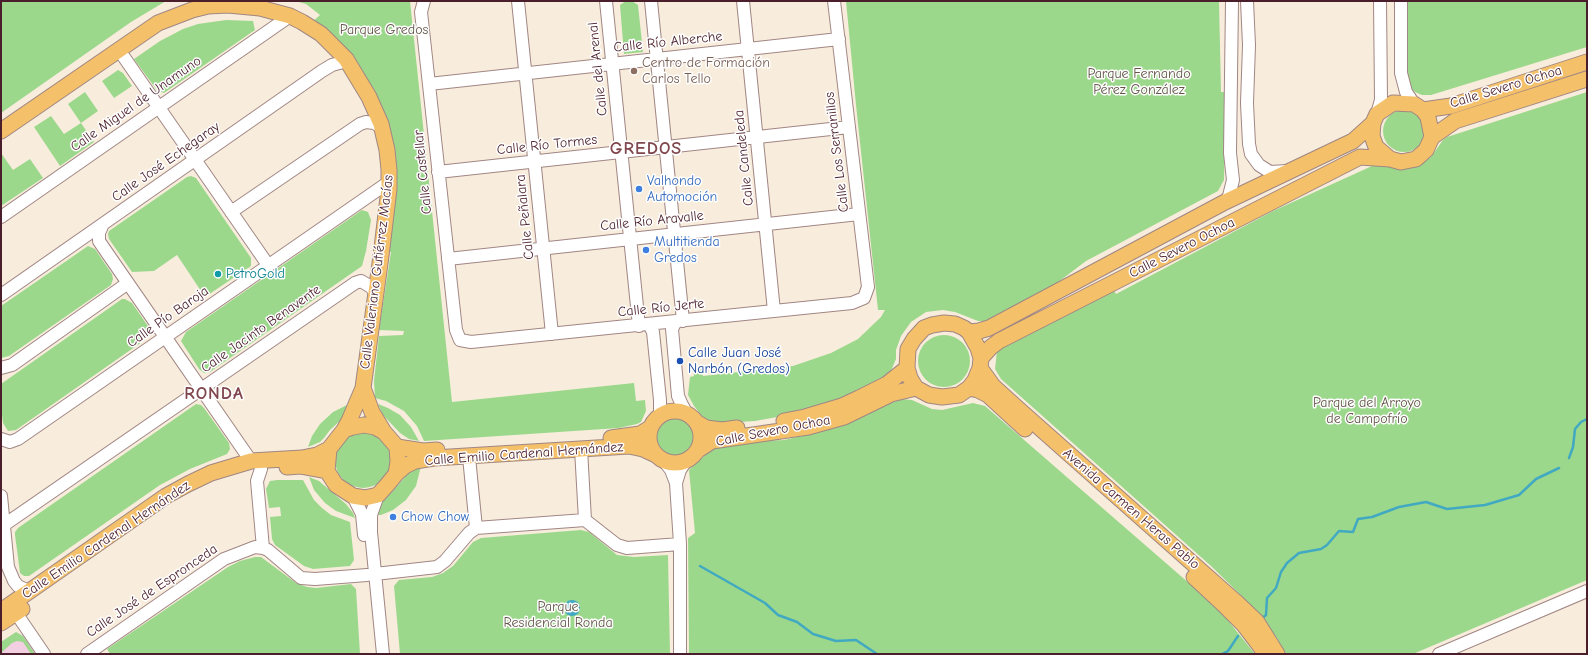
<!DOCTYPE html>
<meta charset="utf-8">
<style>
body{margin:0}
#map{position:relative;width:1588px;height:655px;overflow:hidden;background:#f8eddc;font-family:"Comic Neue",sans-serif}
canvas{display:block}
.frame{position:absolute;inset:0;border:2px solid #4a1f2b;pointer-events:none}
</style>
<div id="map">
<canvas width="1588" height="655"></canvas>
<div class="frame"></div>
</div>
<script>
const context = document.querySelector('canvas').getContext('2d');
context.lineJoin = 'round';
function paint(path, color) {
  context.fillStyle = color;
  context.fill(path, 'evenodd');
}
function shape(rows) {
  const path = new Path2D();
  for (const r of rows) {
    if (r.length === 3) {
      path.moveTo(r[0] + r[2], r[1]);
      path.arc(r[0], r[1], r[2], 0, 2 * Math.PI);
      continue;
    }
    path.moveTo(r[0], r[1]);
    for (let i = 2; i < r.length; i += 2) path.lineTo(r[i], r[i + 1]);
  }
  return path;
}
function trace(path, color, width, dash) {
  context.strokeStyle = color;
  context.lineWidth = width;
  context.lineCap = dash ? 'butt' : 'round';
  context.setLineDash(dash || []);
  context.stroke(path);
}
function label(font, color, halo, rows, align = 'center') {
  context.font = font + ' "Comic Neue",sans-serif';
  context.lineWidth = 3;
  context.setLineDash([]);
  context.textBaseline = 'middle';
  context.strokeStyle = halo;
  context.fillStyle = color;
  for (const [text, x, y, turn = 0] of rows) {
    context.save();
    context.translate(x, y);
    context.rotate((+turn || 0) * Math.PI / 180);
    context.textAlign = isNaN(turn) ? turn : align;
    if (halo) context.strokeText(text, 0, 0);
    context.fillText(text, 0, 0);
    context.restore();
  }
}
const built = shape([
 [16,632,23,636,36,654,1,654,1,642]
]);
const green = shape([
 [1,1,166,1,131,22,1,113],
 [295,1,410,1,452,402,634,383,636,401,645,400,646,411,641,422,637,424,619,428,424,441,417,426,404,411,386,401,375,398,374,381,379,336,403,335,404,331,379,330,391,252,386,251,382,111,311,23,320,15,306,4],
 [626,1,632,1,638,5,643,52,624,54,620,5],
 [846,1,1219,1,1221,92,1226,92,1224,180,1218,191,1086,261,1057,283,989,321,978,321,955,312,943,310,926,312,911,322,901,336,896,350,896,359,890,373,871,387,846,398,794,414,755,421,726,423,706,421,694,406,688,395,690,377,694,376,693,366,697,365,698,368,702,370,703,376,793,366,831,353,858,339,881,317,885,310,878,310,856,105],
 [1407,1,1587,1,1587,47,1431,95,1422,95,1415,92,1410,87,1407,73],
 [226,20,253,21,255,30,164,93,161,92,156,89,134,59,160,41,183,29,198,24],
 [118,70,123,73,132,86,114,98,102,81],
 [85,92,98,111,81,123,94,142,60,166,34,127,51,116,64,134,81,123,68,104],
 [1587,92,1587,580,1413,654,1286,654,1277,638,1254,608,1211,566,1001,379,995,369,997,351,1009,341,1112,287,1116,294,1273,211,1372,166,1386,165,1397,169,1408,169,1420,165,1431,157,1443,140,1447,137],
 [1404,131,21],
 [1,153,13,170,30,159,43,178,1,206],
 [191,176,196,178,251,258,251,266,205,297,177,255,154,271,132,272,109,239,108,234,109,231,187,177],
 [362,210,368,212,371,220,366,251,362,266,210,372,204,373,199,369,181,341,186,332],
 [88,246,95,249,112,274,113,279,111,285,9,356,1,358,1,306],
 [122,299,125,299,132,303,150,329,150,335,139,344,16,430,8,431,3,423,1,405,1,384],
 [944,361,26],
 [902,399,912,400,932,409,942,410,973,403,985,406,1205,597,1226,618,1255,654,689,654,688,538,695,533,689,470,691,468,714,447,762,441,784,440,802,436,867,415,888,404],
 [196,404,201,405,204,408,229,443,230,449,227,454,190,469,160,485,29,576,24,576,20,573,15,535,15,532,18,528],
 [352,404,345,416,330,430,324,438,320,442,308,447,312,436,320,424,333,412,347,405],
 [378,404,388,408,400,415,411,427,419,441,409,439,400,433,383,415],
 [675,437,20],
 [363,460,28],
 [421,466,416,486,406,500,393,510,381,515,376,515,381,502,393,491,405,477,409,472],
 [309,477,319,481,346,504,353,513,355,518,336,511,325,503,314,490],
 [277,480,303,480,314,500,322,508,331,515,350,522,354,560,350,566,313,569,304,566,275,545,272,539,270,517,281,516,280,507,269,508,266,489,270,481],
 [581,530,589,532,617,555,634,557,668,555,670,654,400,654,394,586,399,580,432,577,443,573,453,566,473,542,481,538],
 [255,557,261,557,296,583,307,587,316,588,351,584,356,589,360,654,110,654,107,649,228,567,240,561],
 [16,632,23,636,35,654,31,654,23,642,17,641,12,643,1,653,1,642]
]);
const water = shape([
 [572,608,8]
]);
const stream = shape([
 [1569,458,1573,447,1575,429,1581,422,1587,419],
 [700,566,765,603,778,615,797,622,813,634,836,641,856,640,877,654],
 [1261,619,1266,615,1267,598,1276,588,1281,572,1287,563,1299,553,1321,549,1327,545,1339,531,1353,532,1358,519,1372,517,1399,507,1426,502,1447,509,1485,505,1519,495,1536,479,1559,468],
 [1222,654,1228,651,1238,636]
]);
const minor = shape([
 [424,1,421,12,456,330,460,340,471,342,852,303,864,298,868,287,834,1],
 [518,1,552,334],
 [606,1,639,326],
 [651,1,683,321],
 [743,1,774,311],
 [1247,1,1249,45,1247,103,1249,144,1251,154,1259,165,1270,172,1287,171],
 [1401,1,1401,73,1406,92,1414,104],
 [119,50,268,265],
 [429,84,839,39],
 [1377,114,1381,100,1380,1],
 [438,172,849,127],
 [1225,202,1229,196,1233,180,1230,153,1232,1],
 [231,212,360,124,366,122,374,123,381,127],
 [1,217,290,16],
 [103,224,99,233,99,241,103,247,251,461],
 [448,259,859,214],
 [1,295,322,71,332,65,343,62,350,64],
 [676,321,672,329,678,396,682,405,687,414],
 [649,324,653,332,660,400,660,415],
 [1,368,12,365,128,283],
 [1,439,10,442,18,439,389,182],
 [581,449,585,520],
 [469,457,476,528],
 [664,461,671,470,676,483,680,544,680,654],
 [261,469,257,481,263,548],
 [676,483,680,470,686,461],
 [378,495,371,515,371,532,383,654],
 [1,496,8,567,14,581,18,586,29,591],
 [353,496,362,514,364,535],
 [1,527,355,283,361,281,371,287,376,294],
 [375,574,437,567,445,561,469,533,476,528,585,520,617,545,627,548,680,544],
 [16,613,44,654],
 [87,654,224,559,255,547,263,548,268,550,301,578,315,579,367,575],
 [1439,654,1587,591]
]);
const major = shape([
 [1423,110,1451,106,1587,62],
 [1,131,158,23,192,10,208,6,228,5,260,8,290,16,302,22,321,34,346,59,369,97,381,124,387,150,389,170,389,189,381,256,363,388,349,421,344,430],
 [1432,137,1455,121,1587,79],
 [944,323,955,324,964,328,969,332,978,348,981,358,980,368,975,380,969,388,959,395,942,397,929,395,916,388,910,378,907,368,908,349,914,339,924,328,932,325,944,323],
 [969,332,979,331,989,328,1225,202,1353,141,1373,123],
 [981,358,991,347,999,341,1360,157,1390,159,1401,162,1416,159,1426,150,1432,137,1428,117,1423,110,1414,104,1393,103,1377,114,1373,123,1372,136,1376,147,1390,159],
 [980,368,993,386,1015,406,1235,601,1257,622,1277,654],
 [363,388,372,412,384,432],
 [969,388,978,390,988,395,1025,429],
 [675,437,26],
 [784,421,805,417,842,406,859,398,887,384,907,368],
 [696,422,706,428,722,430,737,428],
 [364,425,375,427,384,432,397,447,398,462,396,474,387,485,378,495,365,498,353,496,336,485,327,471,329,449,344,430,353,427,364,425],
 [611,438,640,434,650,428],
 [397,447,423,451,437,450],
 [698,450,712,441,808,427,844,417,891,394,916,388],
 [287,467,300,466,327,471],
 [396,474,405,466,415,461,434,458,629,446,643,449,656,455],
 [1194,577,1223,604,1244,625,1260,646,1265,654],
 [1,611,166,496,188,484,211,473,251,461,302,458,317,455,329,449],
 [1,623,22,609]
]);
const markers = [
 [634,71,4,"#8d6e63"],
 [639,189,4,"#3f7fe0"],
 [646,250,4,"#3f7fe0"],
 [218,274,4,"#0f9aa8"],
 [680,361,4,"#1a4fb4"],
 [393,517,4,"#3f7fe0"]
];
const parkNames = [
 ["Parque Gredos",384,30],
 ["Parque Fernando",1139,74],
 ["Pérez González",1139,90],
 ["Parque del Arroyo",1367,403],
 ["de Campofrío",1367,419],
 ["Parque",558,607],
 ["Residencial Ronda",558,623]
];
const streetNames = [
 ["Calle Río Alberche",668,42,-6],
 ["Calle del Arenal",598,69,-96],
 ["Calle Severo Ochoa",1506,87,-17],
 ["Calle Miguel de Unamuno",136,104,-35],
 ["Calle Río Tormes",547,145,-6],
 ["Calle Los Serranillos",837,152,-97],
 ["Calle Candeleda",744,158,-96],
 ["Calle José Echegaray",166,162,-35],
 ["Calle Castellar",423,172,-96],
 ["Calle Peñalara",525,217,-96],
 ["Calle Río Aravalle",652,221,-6],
 ["Calle Severo Ochoa",1182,248,-27],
 ["Calle Valeriano Gutiérrez Macías",377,272,-83],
 ["Calle Río Jerte",661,308,-6],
 ["Calle Pío Baroja",168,317,-35],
 ["Calle Jacinto Benavente",261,329,-35],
 ["Calle Severo Ochoa",773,431,-11],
 ["Calle Emilio Cardenal Hernández",524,454,-4],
 ["Avenida Carmen Heras Pablo",1131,509,41],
 ["Calle Emilio Cardenal Hernández",106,540,-34],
 ["Calle José de Espronceda",152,591,-34]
];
const educationNames = [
 ["Centro de Formación",642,63],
 ["Carlos Tello",642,79]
];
const shopNames = [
 ["Valhondo",647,181],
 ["Automoción",647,197],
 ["Multitienda",654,242],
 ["Gredos",654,258],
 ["Chow Chow",401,517]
];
const cultureNames = [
 ["PetroGold",226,274]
];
const transitNames = [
 ["Calle Juan José",688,353],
 ["Narbón (Gredos)",688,369]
];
const districtNames = [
 ["GREDOS",646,149],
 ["RONDA",214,394]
];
paint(built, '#f2cfe1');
paint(green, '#9cd88c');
paint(water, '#41a9c1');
trace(stream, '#41a9c1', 2.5);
trace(minor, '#a18684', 14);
trace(major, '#a18684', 17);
trace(minor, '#fff', 12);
trace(major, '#f4c16a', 15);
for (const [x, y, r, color] of markers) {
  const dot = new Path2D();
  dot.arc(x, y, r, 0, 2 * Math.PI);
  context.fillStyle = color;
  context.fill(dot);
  trace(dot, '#fff', 1.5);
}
label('14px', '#635648', '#fff', parkNames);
label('14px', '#4a1f2b', '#fff', streetNames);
label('14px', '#785e54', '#fff', educationNames, 'left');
label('14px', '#366cbe', '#fff', shopNames, 'left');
label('14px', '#0d838f', '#fff', cultureNames, 'left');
label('14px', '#164399', '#fff', transitNames, 'left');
context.letterSpacing = '1px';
label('bold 18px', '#7f464d', '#fff', districtNames);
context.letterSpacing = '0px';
</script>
